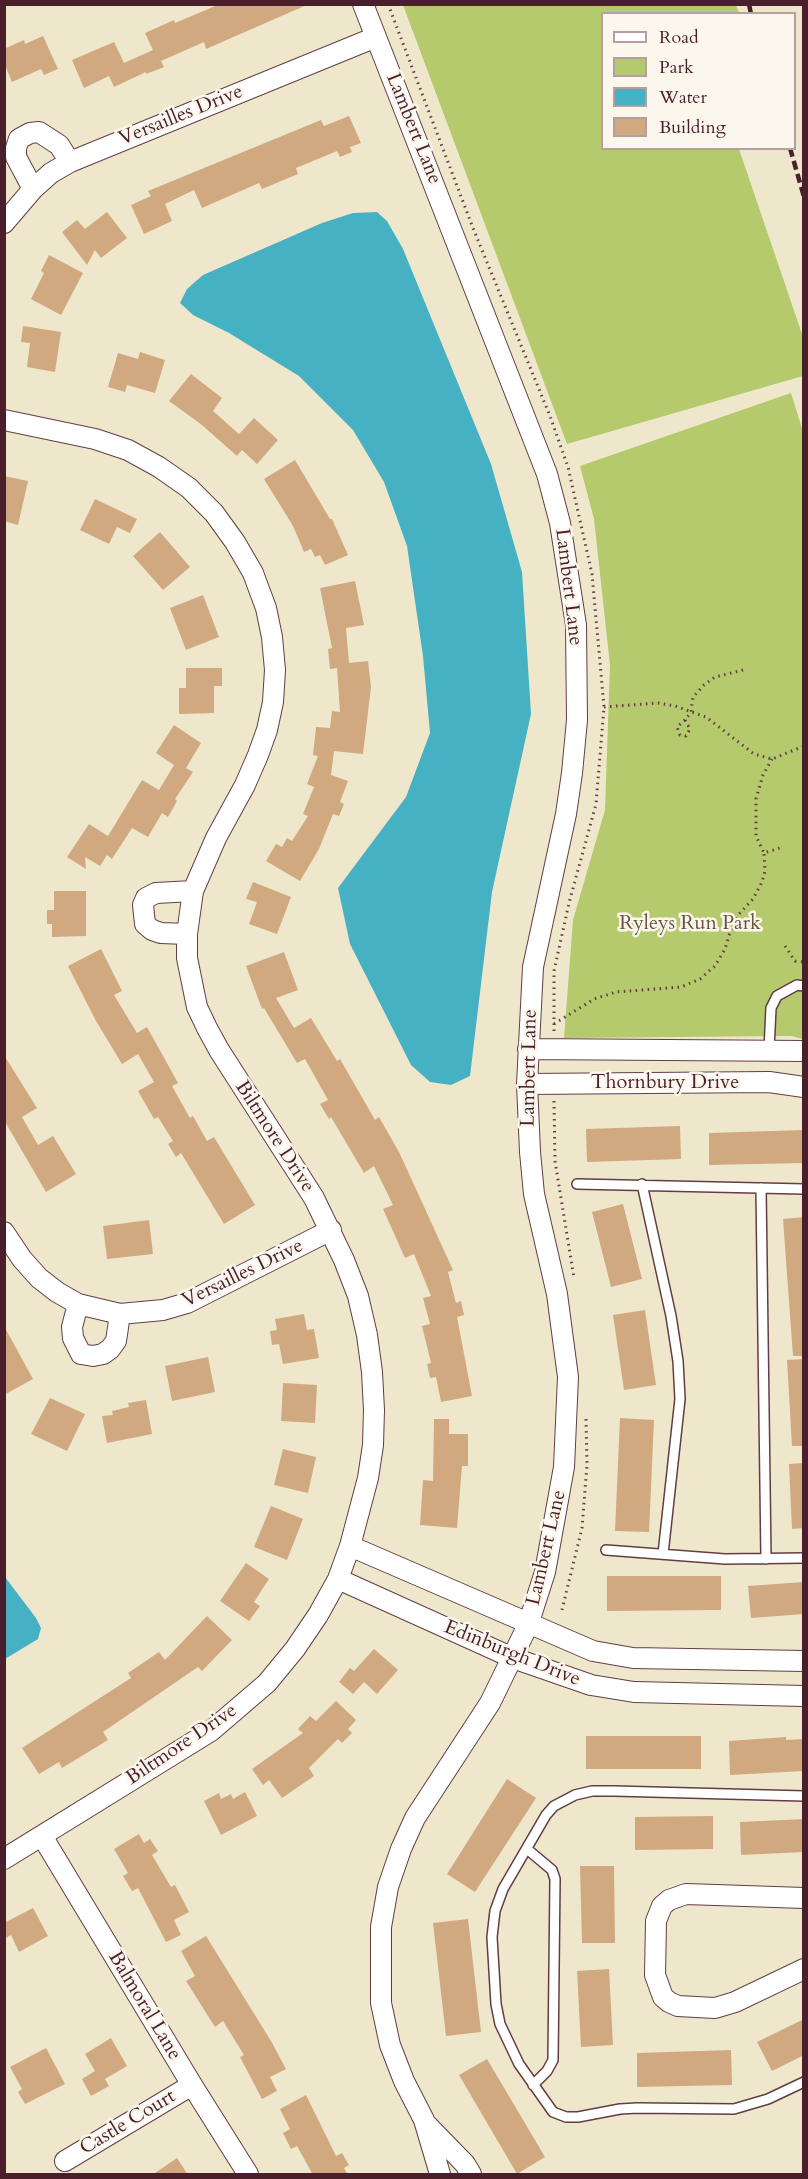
<!DOCTYPE html>
<style>
body{margin:0}
#map{position:relative;width:808px;height:2179px;overflow:hidden;background:#efe7cc;font-family:Cardo,serif}
canvas{display:block}
.frame{position:absolute;inset:0;border:6px solid #4a1f2b;pointer-events:none}
.legend{position:absolute;left:601px;top:12px;width:195px;height:138px;box-sizing:border-box;background:#fbf7ec;border:2px solid #b4a19f;margin:0;padding:8px 10px;list-style:none;font-size:18px;color:#4a1f2b}
.legend li{display:flex;align-items:center;gap:12px;height:30px}
.legend b{width:30px;border:2px solid #b4a19f}
</style>
<div id="map">
<canvas width="808" height="2179"></canvas>
<div class="frame"></div>
<ul class="legend">
<li><b style="height:8px;background:#fff"></b>Road</li>
<li><b style="height:16px;background:#b5c96d"></b>Park</li>
<li><b style="height:16px;background:#45b1c3"></b>Water</li>
<li><b style="height:16px;background:#d0a981"></b>Building</li>
</ul>
</div>
<script>
const context = document.querySelector('canvas').getContext('2d');
context.lineJoin = 'round';
function paint(path, color) {
  context.fillStyle = color;
  context.fill(path, 'evenodd');
}
function shape(rows) {
  const path = new Path2D();
  for (const r of rows) {
    path.moveTo(r[0], r[1]);
    for (let i = 2; i < r.length; i += 2) path.lineTo(r[i], r[i + 1]);
  }
  return path;
}
function trace(path, color, width, dash) {
  context.strokeStyle = color;
  context.lineWidth = width;
  context.lineCap = dash ? 'butt' : 'round';
  context.setLineDash(dash || []);
  context.stroke(path);
}
function label(font, color, halo, rows, align = 'center') {
  context.font = font + ' Cardo,serif';
  context.lineWidth = 5;
  context.setLineDash([]);
  context.textBaseline = 'middle';
  context.strokeStyle = halo;
  context.fillStyle = color;
  for (const [text, x, y, turn = 0] of rows) {
    context.save();
    context.translate(x, y);
    context.rotate((+turn || 0) * Math.PI / 180);
    context.textAlign = isNaN(turn) ? turn : align;
    if (halo) context.strokeText(text, 0, 0);
    context.fillText(text, 0, 0);
    context.restore();
  }
}
const green = shape([
 [403,5,736,5,739,13,602,14,602,148,739,149,803,337,803,376,567,444],
 [791,393,804,435,803,1039,791,1036,564,1038,573,920,605,810,610,665,594,519,580,466]
]);
const water = shape([
 [377,212,387,221,403,249,491,464,522,572,531,714,492,892,470,1076,451,1085,430,1082,411,1065,350,944,338,888,406,797,430,733,423,656,407,546,384,482,353,430,299,376,229,333,193,315,180,303,187,289,203,275,322,223,353,213],
 [5,1577,36,1618,41,1628,38,1639,5,1659]
]);
const building = shape([
 [220,4,309,4,206,49,204,42,161,61,164,67,146,74,146,72,114,87,109,76,84,88,72,60,114,42,124,63,153,50,145,33,174,20,175,23],
 [43,36,58,69,44,75,41,69,12,82,4,63,4,49,24,40,25,44],
 [349,116,361,143,350,147,352,152,340,157,337,151,296,168,298,174,262,189,259,183,202,208,194,190,165,204,172,221,144,234,131,205,151,196,148,191,321,120,324,126],
 [107,212,127,238,101,258,95,250,87,265,62,232,77,220,85,229],
 [49,255,83,273,61,315,31,299,44,273,41,271],
 [23,326,61,332,55,372,27,367,30,343,21,342],
 [140,352,165,360,155,393,127,385,125,392,108,387,118,353,138,359],
 [191,374,222,398,213,411,239,434,254,418,278,440,257,464,242,450,237,456,202,425,169,401],
 [295,460,330,519,332,519,348,555,325,565,320,555,315,557,311,549,304,552,293,526,264,479],
 [4,476,28,481,18,525,4,521],
 [95,499,137,519,130,533,117,527,109,544,80,530],
 [160,532,190,567,163,590,133,556],
 [355,581,364,625,346,628,349,663,368,661,371,687,363,754,334,751,331,775,348,781,340,802,344,804,339,816,333,814,319,849,300,881,266,861,276,844,282,847,287,838,292,841,308,816,303,814,314,787,307,784,318,756,313,755,316,727,330,728,332,711,340,712,337,668,330,669,328,649,332,648,320,588],
 [203,595,219,637,186,650,170,608],
 [186,668,222,668,222,686,214,686,214,713,179,714,179,688,186,688],
 [174,725,201,743,186,768,193,772,175,799,177,801,168,817,162,813,148,837,132,828,112,859,107,855,100,866,85,857,86,869,67,857,89,824,108,836,142,780,159,790,174,765,156,753],
 [253,882,291,897,277,934,249,924,257,902,246,899],
 [54,891,86,891,86,936,52,937,52,924,47,924,47,910,54,910],
 [101,949,122,991,114,995,137,1033,147,1027,178,1083,172,1086,190,1118,193,1116,207,1141,214,1137,255,1205,224,1224,181,1153,176,1157,168,1144,173,1141,158,1117,154,1119,138,1091,154,1082,138,1054,122,1064,96,1021,68,966],
 [284,952,298,990,276,998,294,1028,311,1018,337,1061,340,1059,375,1120,379,1117,399,1152,453,1270,448,1272,456,1303,461,1301,464,1315,457,1317,472,1396,441,1402,436,1377,430,1378,427,1364,431,1363,422,1326,430,1324,423,1298,431,1296,414,1254,405,1258,383,1209,393,1205,374,1166,364,1173,331,1117,329,1119,320,1104,328,1100,305,1059,297,1063,264,1008,262,1009,246,966],
 [4,1055,37,1108,22,1117,38,1145,53,1136,76,1174,46,1192,4,1120],
 [680,1126,681,1159,587,1162,586,1129],
 [803,1130,804,1163,709,1165,709,1133],
 [623,1204,642,1279,611,1287,592,1212],
 [804,1217,804,1356,793,1356,783,1219],
 [149,1220,153,1254,107,1259,103,1226],
 [645,1310,656,1385,624,1390,613,1315],
 [304,1314,307,1330,314,1329,319,1358,283,1364,279,1344,272,1345,270,1331,277,1330,275,1319],
 [4,1326,33,1379,4,1395],
 [208,1357,215,1392,172,1401,165,1366],
 [804,1359,804,1446,792,1446,787,1360],
 [283,1383,317,1385,315,1423,281,1421],
 [50,1398,85,1414,67,1451,31,1434],
 [146,1400,152,1434,107,1443,102,1416,113,1415,112,1411,129,1407,128,1403],
 [620,1418,654,1420,649,1532,615,1531],
 [434,1419,449,1419,449,1434,468,1434,468,1466,462,1466,457,1528,420,1525,423,1480,433,1481],
 [283,1449,316,1457,308,1493,274,1485],
 [804,1463,804,1528,792,1529,789,1464],
 [271,1506,303,1519,287,1560,254,1547],
 [246,1563,269,1579,254,1602,260,1606,249,1621,220,1601],
 [607,1576,721,1576,721,1610,607,1611],
 [804,1582,804,1614,751,1618,748,1586],
 [207,1616,232,1640,202,1671,198,1667,103,1732,108,1740,62,1768,59,1762,39,1774,22,1748,131,1678,128,1673,159,1652,165,1660],
 [374,1649,398,1670,377,1694,364,1682,353,1694,339,1682,350,1668,354,1671],
 [336,1701,356,1720,348,1729,352,1733,342,1743,338,1739,309,1768,314,1776,282,1798,269,1780,263,1785,252,1769,303,1733,298,1729,310,1716,316,1721],
 [586,1736,701,1736,701,1769,586,1769],
 [786,1737,786,1740,804,1739,804,1771,730,1775,729,1741],
 [507,1779,536,1798,475,1892,447,1874],
 [245,1792,257,1816,221,1835,204,1801,219,1793,221,1799,231,1794,233,1799],
 [713,1816,713,1849,635,1850,635,1817],
 [804,1819,804,1852,741,1855,740,1822],
 [139,1834,144,1843,150,1839,158,1851,152,1855,171,1887,175,1885,189,1912,174,1920,181,1935,166,1942,138,1888,132,1891,123,1876,128,1873,114,1849],
 [580,1866,614,1866,615,1943,582,1943],
 [33,1908,48,1936,19,1952,11,1935,4,1939,4,1923],
 [468,1919,481,2032,446,2036,433,1923],
 [206,1936,271,2041,286,2069,270,2077,277,2091,262,2099,240,2057,244,2055,223,2021,215,2027,186,1981,195,1976,181,1951],
 [609,1969,613,2045,581,2047,577,1971],
 [804,2019,804,2055,772,2071,757,2042],
 [111,2038,127,2066,105,2079,109,2086,91,2096,82,2079,95,2071,85,2054],
 [46,2048,65,2084,25,2104,18,2092,22,2089,10,2067],
 [731,2050,732,2085,637,2087,637,2053],
 [487,2059,545,2157,517,2174,459,2075],
 [306,2095,336,2156,342,2153,349,2165,344,2168,348,2175,313,2175,297,2146,291,2149,283,2133,290,2129,280,2109],
 [177,2158,188,2175,152,2175]
]);
const path = shape([
 [388,4,473,228,550,416,568,467,592,574,604,707,596,804,569,903,554,971,554,1031],
 [604,707,658,703,675,706,706,717,754,754,772,759,804,746],
 [685,720,677,727,680,735,686,736,690,729,685,720,691,712,693,697,704,685,715,677,747,669],
 [772,759,763,775,756,799,756,836,764,853,783,847],
 [785,946,795,961,804,962],
 [554,1024,594,999,616,992,681,987,700,979,715,966,725,949,731,929,739,914,753,899,762,882,765,871,764,853],
 [554,1101,555,1161,574,1278],
 [562,1610,582,1528,587,1465,586,1419]
]);
const lane = shape([
 [769,1050,771,1008,777,996,797,985,804,986],
 [577,1184,804,1189],
 [642,1184,671,1316,678,1361,680,1399,663,1554],
 [761,1188,766,1559],
 [606,1550,725,1559,804,1558],
 [804,1796,614,1791,592,1791,575,1795,554,1806,546,1815,503,1889,495,1911,492,1937,496,2004,500,2024,519,2064,553,2112,566,2117,578,2117,620,2109,637,2108,734,2109,768,2099,804,2082],
 [527,1849,552,1870,555,1879,553,2060,547,2071,533,2085]
]);
const street = shape([
 [363,4,547,474,560,523,576,625,577,720,572,773,566,814,533,967,527,1084,530,1152,534,1194,557,1294,568,1377,564,1467,545,1572,528,1625,490,1703,415,1818,401,1849,388,1887,381,1927,381,2003,390,2045,404,2081,424,2120,440,2174],
 [33,189,16,157,16,148,19,139,30,133,39,132,59,145,70,162],
 [4,223,33,189,51,173,70,162,376,37],
 [4,420,95,439,128,450,159,467,189,488,214,513,235,542,253,573,266,608,272,637,275,670,273,702,267,730,258,755,245,785,216,838,193,891,187,934,187,958,197,1007,207,1028,219,1050,314,1198,344,1260,358,1296,367,1335,372,1372,374,1410,373,1445,368,1478,350,1546,338,1579,318,1615,295,1649,267,1683,211,1731,4,1859],
 [187,934,161,933,152,930,145,924,143,905,146,898,156,893,193,891],
 [528,1049,804,1051],
 [527,1084,769,1082,804,1087],
 [4,1232,22,1259,39,1278,57,1292,78,1304,120,1314,163,1310,187,1303,331,1230],
 [78,1304,72,1327,73,1338,81,1354,93,1356,103,1354,110,1349,116,1341,120,1314],
 [350,1546,593,1651,633,1658,804,1661],
 [338,1579,513,1658,591,1685,634,1692,804,1696],
 [42,1836,192,2085,248,2174],
 [804,1898,686,1894,669,1900,662,1906,656,1921,655,1975,663,1997,669,2002,678,2006,715,2008,735,2002,804,1969],
 [427,2125,465,2164,471,2174],
 [65,2161,192,2085]
]);
const rail = shape([
 [749,4,751,14],
 [790,148,804,197]
]);
const streetNames = [
 ["Versailles Drive",181,116,-22],
 ["Lambert Lane",413,129,68],
 ["Lambert Lane",568,587,83],
 ["Lambert Lane",530,1068,-89],
 ["Thornbury Drive",665,1083],
 ["Biltmore Drive",274,1137,57],
 ["Versailles Drive",243,1274,-26],
 ["Lambert Lane",547,1548,-77],
 ["Edinburgh Drive",512,1654,22],
 ["Biltmore Drive",182,1745,-34],
 ["Balmoral Lane",144,2006,59],
 ["Castle Court",128,2123,-31]
];
const parkNames = [
 ["Ryleys Run Park",690,924]
];
paint(green, '#b5c96d');
paint(water, '#45b1c3');
paint(building, '#d0a981');
trace(lane, '#633d43', 12);
trace(street, '#633d43', 22);
trace(path, '#633d43', 3, [1.5, 4.5]);
trace(lane, '#fff', 9);
trace(street, '#fff', 20);
trace(rail, '#4a1f2b', 4.5, [9, 4.5]);
label('20px', '#4a1f2b', '#fbf7ec', streetNames);
label('20px', '#6a523f', '#fbf7ec', parkNames);
</script>
